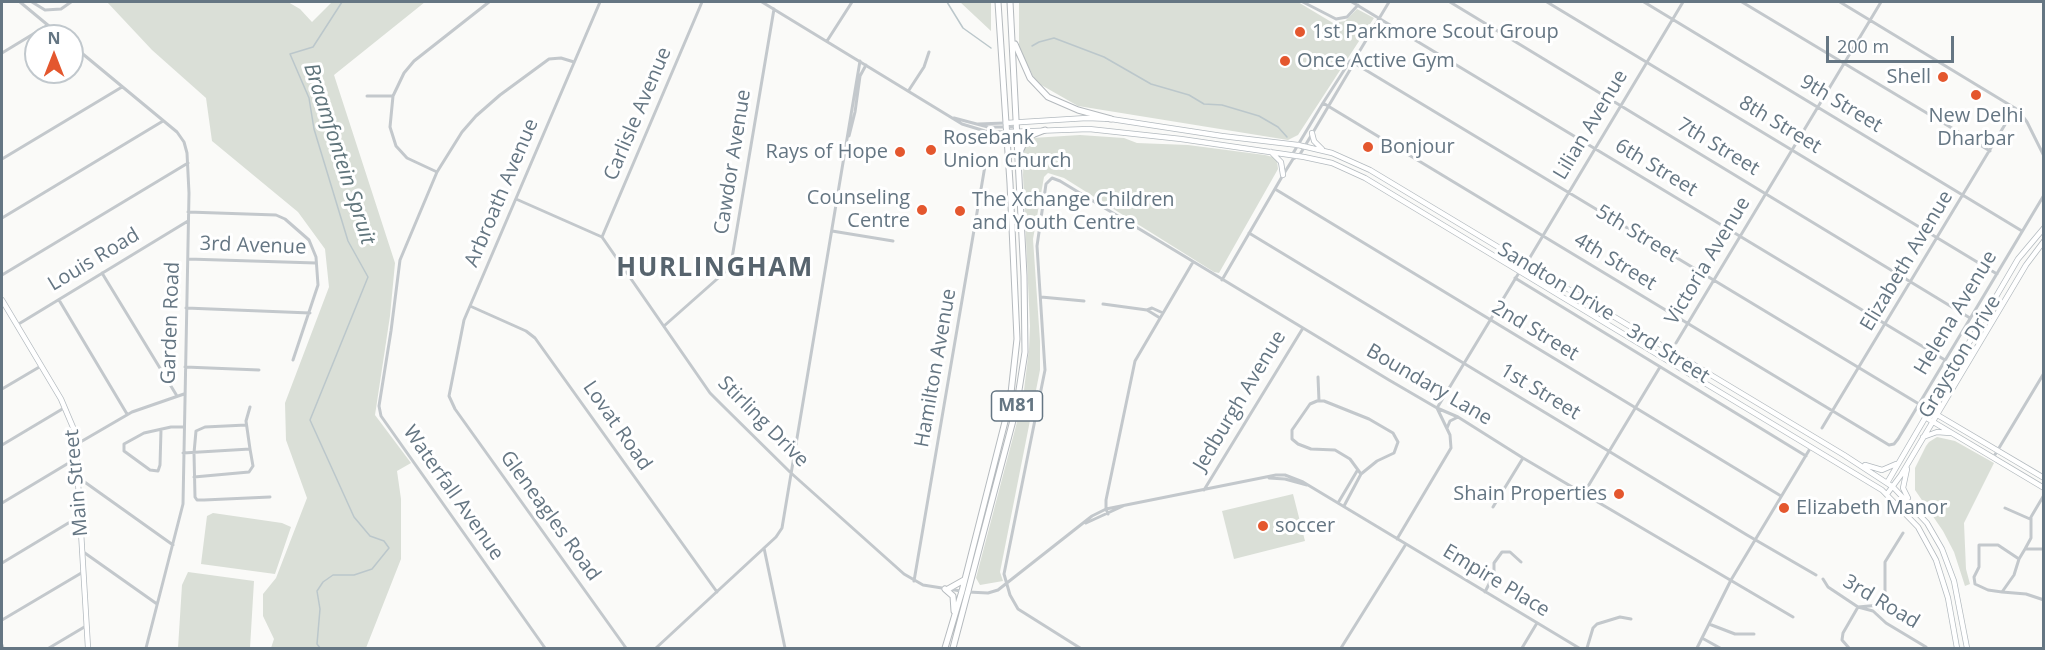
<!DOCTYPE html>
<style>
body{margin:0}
#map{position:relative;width:2045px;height:650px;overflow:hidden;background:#fafaf8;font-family:"Open Sans",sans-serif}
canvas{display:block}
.frame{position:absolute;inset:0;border:3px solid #657683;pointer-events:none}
.north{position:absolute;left:24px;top:24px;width:60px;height:60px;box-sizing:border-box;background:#fff;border:2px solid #c1c8cd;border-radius:50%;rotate:0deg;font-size:16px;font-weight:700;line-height:24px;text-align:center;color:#657683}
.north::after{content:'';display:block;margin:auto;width:21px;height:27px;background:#e4572e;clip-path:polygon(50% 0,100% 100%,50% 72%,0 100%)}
.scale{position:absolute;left:1826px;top:36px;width:128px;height:27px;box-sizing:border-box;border:3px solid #657683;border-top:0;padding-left:8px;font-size:18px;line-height:21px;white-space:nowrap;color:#657683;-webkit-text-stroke:4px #fff;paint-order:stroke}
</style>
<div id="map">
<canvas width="2045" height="650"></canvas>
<div class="frame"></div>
<div class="north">N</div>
<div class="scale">200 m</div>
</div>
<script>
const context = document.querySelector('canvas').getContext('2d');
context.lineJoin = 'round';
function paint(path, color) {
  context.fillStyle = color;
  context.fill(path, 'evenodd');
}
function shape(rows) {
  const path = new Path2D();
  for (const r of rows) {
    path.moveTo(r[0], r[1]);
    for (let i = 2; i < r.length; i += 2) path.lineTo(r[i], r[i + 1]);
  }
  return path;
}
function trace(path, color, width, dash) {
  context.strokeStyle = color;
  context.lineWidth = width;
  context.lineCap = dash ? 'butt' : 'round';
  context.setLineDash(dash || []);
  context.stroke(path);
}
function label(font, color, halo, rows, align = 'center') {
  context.font = font + ' "Open Sans",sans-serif';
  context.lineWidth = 6;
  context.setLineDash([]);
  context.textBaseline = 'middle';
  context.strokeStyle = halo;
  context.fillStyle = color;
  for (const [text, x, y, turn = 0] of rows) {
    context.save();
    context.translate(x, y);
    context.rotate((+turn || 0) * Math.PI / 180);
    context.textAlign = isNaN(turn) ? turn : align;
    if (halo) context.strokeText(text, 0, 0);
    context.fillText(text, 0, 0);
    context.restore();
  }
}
const green = shape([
 [107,2,288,2,300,9,312,22,332,2,425,2,334,75,395,263,390,316,375,415,411,463,397,471,401,499,401,559,366,648,271,648,274,639,263,616,263,594,276,578,307,498,286,440,285,403,329,287,325,249,298,212,212,141,206,98,152,50],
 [960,2,991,2,991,31],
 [1019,2,1298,2,1333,23,1345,21,1357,9,1374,18,1298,135,1288,140,1078,106,1036,82,1019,48],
 [1080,135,1124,138,1137,143,1188,145,1265,155,1273,157,1277,161,1278,169,1219,273,1214,272,1064,178,1048,173,1044,177,1033,239,1040,341,1040,370,1000,572,1003,581,980,585,976,578,1017,422,1024,390,1029,349,1030,326,1023,175,1024,149,1027,143,1032,138],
 [1937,437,1955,441,1994,463,1964,523,1966,569,1970,584,1965,586,1954,552,1943,531,1915,490,1915,468,1926,446,1929,442],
 [1293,494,1305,541,1234,559,1222,511],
 [213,513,282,523,291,527,275,574,201,564,207,516],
 [188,572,254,581,250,648,178,648,182,585]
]);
const stream = shape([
 [947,2,963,28,991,48],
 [1032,46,1039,42,1054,38,1104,57,1151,84,1189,95,1204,104,1222,105,1259,116,1278,127,1287,137],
 [320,648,317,644,320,609,317,591,323,582,333,575,354,575,372,569,389,548,384,541,370,536,354,517,310,420,368,277,348,241,314,129,309,98,290,54,313,47,342,2]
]);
const street = shape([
 [20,2,61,36],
 [32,2,45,10,61,9,71,2],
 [600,2,464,320,449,396,455,409,626,648],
 [762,2,962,124,985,131,1006,132],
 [1303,2,1336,19,1347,17,1358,5],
 [1352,2,1945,360],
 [1450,2,1970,318],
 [1547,2,1997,274],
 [1644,2,2022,231],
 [1742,2,1990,151],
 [1840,2,2018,110,2027,122,2044,156],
 [827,41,852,2],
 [72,45,177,132,184,142,187,153,189,193,183,504,146,648],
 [2,53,48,25],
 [1354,63,1919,404],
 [909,90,924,67,929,52],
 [367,96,392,96],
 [1323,103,1889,445,1894,444,1898,439,2044,195],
 [954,118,988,127,1015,127],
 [978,124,1005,123],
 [849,136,855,112,860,76,866,65],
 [1292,155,1323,103,1350,61,1356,57,1389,2],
 [2,159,122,87],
 [437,172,407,158,396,146,390,127,393,96,404,73,414,61,489,2],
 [1275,189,1781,496],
 [516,199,602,237,710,393,721,404,791,473,904,574,923,585,961,591],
 [188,212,276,215,285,219,309,240,316,257,318,285,293,360],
 [2,218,163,121],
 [832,231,893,241],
 [1249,233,1747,535,1816,575],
 [602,237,702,2],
 [188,259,316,263],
 [1526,264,1683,2],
 [102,273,177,396],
 [2,275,188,163],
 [1515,278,1806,456],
 [1222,280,1283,175,1293,159,1299,156,1354,63,1356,57],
 [1041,297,1084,301],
 [59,300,127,414],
 [1103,304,1147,310,1152,308,1163,313],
 [470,306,526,331,535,338,717,592],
 [186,308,310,313],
 [1147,310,1160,318],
 [17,325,188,221],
 [664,326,725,272,731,264,774,9],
 [1676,343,1881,2],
 [185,367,259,370],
 [1318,377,1319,401],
 [2,389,41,366],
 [246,425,205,427,196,431,194,453,195,497,197,500,204,500,270,497],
 [1447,428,1450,421,1458,417],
 [1822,428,2015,108],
 [161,430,160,465,158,471,150,470,124,451,124,444,144,433,171,427,183,427],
 [77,444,132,412,184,394],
 [2,445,64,408],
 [183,453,250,449,246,421,250,407],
 [1993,458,2044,373],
 [194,477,249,472,253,466,250,449],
 [79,478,173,545],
 [1269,478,1285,479,1307,485],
 [1204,490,1303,328],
 [1584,493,1660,367],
 [2,503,77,458],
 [1338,503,1357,471],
 [1344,506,1361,474,1377,461,1394,453,1398,442,1393,433,1369,419,1324,401,1317,401,1310,404,1292,430,1292,439,1298,444,1311,449,1335,450,1350,459,1361,474],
 [1493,507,1523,458],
 [2005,508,2030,519],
 [1108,514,1106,509,1106,500,1135,361,1193,262],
 [1086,523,1123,506],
 [1397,539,1451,448,1450,435,1437,408,1520,271],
 [764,548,785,648],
 [2025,549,2031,538,2031,517,2044,495],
 [2044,549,2025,549,2019,559,2014,575,2002,592,2026,594,2044,600],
 [82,551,157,604],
 [2,563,80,516],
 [1823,579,1828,587,1858,607,1873,611,1886,623,1926,647],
 [914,581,986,160],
 [968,592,988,593,998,590,1092,516,1106,509,1276,475,1285,475,1303,482,1579,648],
 [1485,592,1494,574,1494,563,1502,552,1510,552,1521,562],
 [2002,592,1988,590,1975,584,1974,577,1979,567,1979,545,1998,545,2019,559],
 [2,620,83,572],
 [1709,624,1735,634,1754,634],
 [1702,638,1720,648],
 [2,645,3,648],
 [49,648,86,626],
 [545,648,381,416,379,406,391,331,400,260,437,172,462,132,476,116,500,95,549,59,561,58,574,62],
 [656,648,776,537,782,528,860,61],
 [1080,648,1018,609,1010,595,1004,574,1045,370,1037,246,1046,184,1052,178,1060,181,1389,380,1437,408,1458,417,1523,458,1793,617],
 [1341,648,1406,544],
 [1522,648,1537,623],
 [1587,648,1593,628,1597,624,1620,617,1631,619],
 [1697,648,1731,580,1811,447],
 [1849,648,1842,640,1843,633,1858,607,1880,605,1885,600,1885,562,1903,533]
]);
const secondary = shape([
 [1006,123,1087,118,1111,119,1222,136,1298,145,1332,153,1370,170,1844,455,1893,487,1927,523,1942,549,1954,581,1967,648],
 [1007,132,1089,129,1181,139,1304,157,1332,163,1365,178,1882,490,1918,527,1936,560,1948,598,1957,648],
 [1312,133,1314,141,1322,149],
 [1271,152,1281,162,1283,175],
 [2,300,61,399,75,432,88,648],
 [1929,410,2044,478],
 [1925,417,2044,488],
 [1923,437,1937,432,1950,433],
 [1865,465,1882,470,1896,464],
 [1907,469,1903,488,1908,498],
 [1887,483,2018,259,2044,228],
 [1887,494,1901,475,2026,265,2044,241]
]);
const primary = shape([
 [1015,44,1030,78,1048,97,1078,110,1111,119],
 [1019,154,1027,137,1045,130],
 [945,589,953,596,954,611],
 [948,589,964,580],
 [945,648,962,591,1010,402,1017,339,1010,183,998,2],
 [953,648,1016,409,1025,352,1024,276,1010,2]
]);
const markers = [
 [1300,32,6,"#e4572e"],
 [1285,61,6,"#e4572e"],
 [1943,77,6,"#e4572e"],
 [1976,95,6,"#e4572e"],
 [1368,147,6,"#e4572e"],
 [931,150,6,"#e4572e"],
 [900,152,6,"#e4572e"],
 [922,210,6,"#e4572e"],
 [960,211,6,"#e4572e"],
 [1619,494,6,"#e4572e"],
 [1784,508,6,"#e4572e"],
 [1263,526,6,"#e4572e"]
];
const shields = [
 [1017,406,51]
];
const shieldNames = [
 ["M81",1017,406]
];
const poiNames = [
 ["1st Parkmore Scout Group",1312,32],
 ["Once Active Gym",1297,61],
 ["Shell",1931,77,"right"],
 ["New Delhi",1976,116,"center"],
 ["Dharbar",1976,139,"center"],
 ["Rosebank",943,138],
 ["Union Church",943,161],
 ["Bonjour",1380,147],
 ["Rays of Hope",888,152,"right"],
 ["Counseling",910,198,"right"],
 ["Centre",910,221,"right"],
 ["The Xchange Children",972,200],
 ["and Youth Centre",972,223],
 ["Shain Properties",1607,494,"right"],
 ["Elizabeth Manor",1796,508],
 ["soccer",1275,526]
];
const streetNames = [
 ["9th Street",1841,104,31],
 ["Carlisle Avenue",638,114,-67],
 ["Lilian Avenue",1591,125,-59],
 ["8th Street",1780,125,31],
 ["7th Street",1718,147,31],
 ["Cawdor Avenue",733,162,-81],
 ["6th Street",1656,168,31],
 ["Arbroath Avenue",502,193,-67],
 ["5th Street",1637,234,31],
 ["3rd Avenue",253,246,2],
 ["Louis Road",94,260,-31],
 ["Victoria Avenue",1708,261,-59],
 ["Elizabeth Avenue",1907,261,-59],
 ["4th Street",1615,262,31],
 ["Sandton Drive",1556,282,31],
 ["Helena Avenue",1956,313,-59],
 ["Garden Road",171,323,-88],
 ["2nd Street",1535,331,31],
 ["3rd Street",1668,354,32],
 ["Grayston Drive",1960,357,-59],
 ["Hamilton Avenue",936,368,-80],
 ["Boundary Lane",1429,385,30],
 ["1st Street",1540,392,31],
 ["Jedburgh Avenue",1240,401,-59],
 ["Stirling Drive",763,422,45],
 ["Lovat Road",617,426,55],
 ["Main Street",77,483,-95],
 ["Waterfall Avenue",453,493,55],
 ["Gleneagles Road",550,516,54],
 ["Empire Place",1496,581,31],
 ["3rd Road",1881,602,31]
];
const waterNames = [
 ["Braamfontein Spruit",339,154,72]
];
const districtNames = [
 ["HURLINGHAM",715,269]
];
paint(green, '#dadfd7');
trace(stream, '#bbc7cb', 1.5);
trace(secondary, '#b3babf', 6);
trace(primary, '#b5babe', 7);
trace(street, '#c3c8cc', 3);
trace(secondary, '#fff', 4.5);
trace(primary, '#fff', 5);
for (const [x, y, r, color] of markers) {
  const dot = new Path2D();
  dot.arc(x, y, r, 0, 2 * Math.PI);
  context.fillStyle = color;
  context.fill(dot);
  trace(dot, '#fff', 2);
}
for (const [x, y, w] of shields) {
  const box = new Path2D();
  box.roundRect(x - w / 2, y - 15, w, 30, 4.5);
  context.fillStyle = '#fff';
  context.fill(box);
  trace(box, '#657683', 1.5);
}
label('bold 18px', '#657683', null, shieldNames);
label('20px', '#657683', '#fff', poiNames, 'left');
label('20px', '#657683', '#fff', streetNames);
label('italic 21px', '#60757c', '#fff', waterNames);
context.letterSpacing = '1.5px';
label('bold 26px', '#57646e', '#fff', districtNames);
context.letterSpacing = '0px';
</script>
